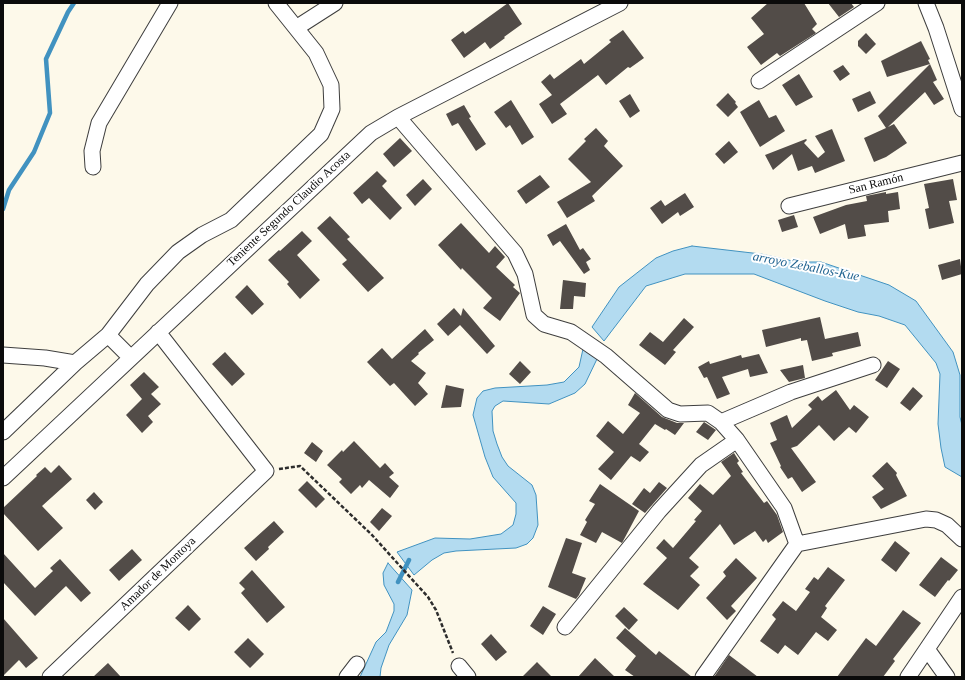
<!DOCTYPE html>
<meta charset="utf-8">
<style>
body{margin:0}
#map{position:relative;width:965px;height:680px;overflow:hidden;background:#fdf9ea;font-family:Georgia,serif}
canvas{display:block}
.frame{position:absolute;inset:0;border:4px solid #0b0b0b;pointer-events:none}
</style>
<div id="map">
<canvas width="965" height="680"></canvas>
<div class="frame"></div>
</div>
<script>
const context = document.querySelector('canvas').getContext('2d');
context.lineJoin = 'round';
function paint(path, color) {
  context.fillStyle = color;
  context.fill(path, 'evenodd');
}
function shape(rows) {
  const path = new Path2D();
  for (const r of rows) {
    path.moveTo(r[0], r[1]);
    for (let i = 2; i < r.length; i += 2) path.lineTo(r[i], r[i + 1]);
  }
  return path;
}
function trace(path, color, width, dash) {
  context.strokeStyle = color;
  context.lineWidth = width;
  context.lineCap = dash ? 'butt' : 'round';
  context.setLineDash(dash || []);
  context.stroke(path);
}
function label(font, color, halo, rows, align = 'center') {
  context.font = font + ' Georgia,serif';
  context.lineWidth = 4;
  context.setLineDash([]);
  context.textBaseline = 'middle';
  context.strokeStyle = halo;
  context.fillStyle = color;
  for (const [text, x, y, turn = 0] of rows) {
    context.save();
    context.translate(x, y);
    context.rotate((+turn || 0) * Math.PI / 180);
    context.textAlign = isNaN(turn) ? turn : align;
    if (halo) context.strokeText(text, 0, 0);
    context.fillText(text, 0, 0);
    context.restore();
  }
}
const water = shape([
 [692,246,761,254,797,262,821,262,889,285,916,301,953,352,960,375,960,417,962,425,962,477,945,467,941,448,938,424,940,374,936,363,905,325,879,316,858,312,825,301,754,274,685,274,646,286,604,341,592,327,619,287,656,258,673,251,692,246],
 [583,349,597,359,585,384,575,393,549,404,503,401,495,406,492,411,493,431,497,444,502,457,508,466,532,485,536,495,538,525,533,538,527,544,516,548,456,551,444,553,432,560,414,575,397,552,435,538,470,539,501,534,513,525,516,514,516,503,493,477,485,457,473,415,477,398,483,391,495,388,547,385,564,382,579,367,583,349],
 [388,563,412,590,407,615,389,645,381,668,380,677,360,677,376,642,386,632,394,611,394,604,384,585,383,573,388,563]
]);
const stream = shape([
 [3,209,9,190,34,152,50,113,46,59,68,12,74,3],
 [398,582,409,560]
]);
const building = shape([
 [508,3,522,24,504,37,505,38,490,49,485,42,464,58,451,40,463,31,465,34],
 [768,3,804,3,817,24,812,29,816,33,780,56,777,53,761,65,747,47,764,34,751,18],
 [828,3,851,3,854,7,839,17],
 [623,30,644,58,630,68,628,67,606,85,598,75,560,104,567,114,552,124,539,104,552,95,541,82,550,74,554,79,581,59,584,64,611,42,609,40],
 [866,33,876,44,866,54,858,46,858,41],
 [921,41,930,59,928,60,930,64,887,77,881,61],
 [930,64,937,80,933,82,944,99,934,105,925,92,888,127,894,124,907,143,886,157,874,162,864,138,886,128,878,116],
 [843,65,850,74,840,81,833,71],
 [799,74,813,97,796,106,782,85],
 [870,91,876,103,858,112,852,99],
 [728,93,736,102,735,103,738,107,728,117,716,105],
 [630,94,640,111,630,118,619,101],
 [511,100,534,137,522,145,510,125,506,128,494,112],
 [759,100,769,118,776,115,785,131,760,147,740,112],
 [464,105,471,117,469,118,486,144,476,151,458,123,452,126,446,114],
 [596,128,608,141,604,146,623,166,592,196,595,201,567,218,557,202,591,182,568,159,586,141,584,139],
 [832,129,845,161,815,173,812,166,798,171,792,154,773,170,765,155,806,139,807,140,804,143,818,158,825,152,815,136],
 [400,138,412,151,394,167,383,154],
 [729,141,738,152,724,164,715,154],
 [377,171,387,181,382,186,402,208,390,220,369,198,362,204,353,193],
 [540,175,550,187,526,204,517,191],
 [423,179,432,189,415,206,406,195],
 [953,179,957,200,949,201,954,223,929,229,925,209,929,208,924,184],
 [886,192,886,194,898,192,900,209,888,211,889,222,864,225,866,236,848,239,845,224,820,234,813,217,846,205,867,201,866,196],
 [685,193,694,207,680,216,678,212,662,224,650,208,661,200,665,206],
 [794,215,798,227,782,232,778,220],
 [330,216,350,237,347,239,384,278,368,292,342,264,347,260,317,228],
 [461,223,489,253,495,246,505,257,496,267,515,285,513,287,520,293,500,321,483,308,492,298,462,268,461,270,438,245],
 [566,224,580,250,583,248,591,259,586,262,590,270,584,274,560,241,553,246,547,235],
 [302,231,312,241,297,255,320,280,300,299,287,284,289,282,268,260,279,250,280,251],
 [960,259,962,274,942,280,938,265],
 [563,280,586,283,585,297,574,296,573,309,560,309],
 [247,285,264,304,252,315,235,297],
 [454,308,461,316,463,308,495,346,487,354,460,325,448,336,437,324],
 [820,317,825,339,858,332,861,346,832,353,833,356,812,361,807,340,801,341,801,338,766,347,762,330],
 [684,318,694,327,673,350,676,352,665,365,639,345,650,332,663,342],
 [425,329,434,340,418,353,419,354,411,361,426,373,418,383,428,394,415,406,394,383,390,386,367,362,382,348,392,359],
 [225,352,245,374,232,386,212,364],
 [759,354,768,373,750,377,748,369,722,377,730,394,717,399,707,377,704,378,698,367,709,361,710,364,741,355,742,358],
 [520,361,531,372,520,384,509,374],
 [888,361,900,369,887,388,875,380],
 [803,365,805,378,789,382,780,370],
 [144,372,159,387,151,394,161,404,148,416,153,422,142,433,126,415,142,399,130,385],
 [446,385,464,389,461,407,441,408],
 [913,387,923,396,910,411,900,403],
 [836,390,850,410,854,405,869,417,856,433,849,427,834,441,819,425,797,446,791,448,816,482,802,492,792,477,788,479,780,467,781,466,770,443,777,440,770,423,787,415,792,428,812,409,808,405,818,396,822,401],
 [635,393,662,417,677,423,684,423,675,435,666,429,665,430,655,424,639,444,649,452,640,462,631,456,611,480,598,469,614,452,596,436,608,421,623,434,640,413,628,405],
 [704,422,716,430,708,440,696,432],
 [354,441,380,468,385,463,394,473,389,477,399,486,390,498,369,480,362,488,360,485,351,494,339,482,342,479,327,465,342,450,343,452],
 [312,442,323,451,316,462,304,453],
 [734,453,739,461,737,463,743,472,741,473,764,503,767,501,777,515,783,532,768,543,766,539,763,542,755,531,734,545,720,524,689,558,699,567,690,576,700,585,678,610,643,584,667,558,656,548,664,539,673,548,696,521,694,520,702,511,688,498,700,484,713,495,731,476,721,462],
 [887,462,897,473,896,475,907,496,881,509,872,497,884,489,872,476],
 [59,465,72,479,42,506,63,528,38,551,3,513,3,508,37,476,36,475,45,467,51,473],
 [307,481,325,499,316,508,298,490],
 [659,482,667,488,645,513,632,504,644,488,650,493],
 [600,484,639,511,622,543,602,532,596,543,580,535,587,522,585,520,595,504,589,501],
 [94,492,103,502,95,510,86,500],
 [382,508,392,516,379,531,370,522],
 [274,521,284,532,268,547,269,549,256,561,244,548],
 [566,538,582,543,572,573,586,578,579,595,576,599,548,587],
 [895,541,910,553,896,572,881,560],
 [132,549,142,560,119,581,109,570],
 [3,553,35,588,53,571,50,568,60,559,91,593,81,602,66,586,35,616,3,582],
 [941,557,958,570,949,581,948,580,935,597,919,585],
 [736,558,757,578,731,606,736,611,727,620,706,598,726,576,723,572],
 [828,567,845,580,825,606,827,608,821,617,837,630,828,641,816,632,798,655,785,645,778,654,760,641,776,619,772,615,783,601,796,611,810,592,805,589,814,577,818,580],
 [252,570,285,607,267,623,241,593,245,589,239,583],
 [188,605,201,619,189,631,175,618],
 [543,606,556,614,543,635,530,626],
 [624,607,638,620,629,630,615,616],
 [903,610,921,623,893,659,895,661,883,677,837,677,866,638,876,646],
 [3,618,38,658,26,668,19,660,3,676],
 [625,628,656,655,659,651,692,677,635,677,625,670,636,656,616,638],
 [491,634,507,652,496,661,481,644],
 [248,638,264,654,250,668,234,652],
 [729,655,737,661,758,677,714,677],
 [595,658,615,677,578,677],
 [537,662,552,677,522,677],
 [108,663,121,677,93,677]
]);
const path = shape([
 [279,469,300,466,372,535,428,597,436,610,453,653]
]);
const minor = shape([
 [926,3,936,28,962,109],
 [296,28,335,3],
 [759,81,877,3],
 [398,117,515,253,525,274,534,315,544,324,571,332,606,356,668,410,680,414,708,413,721,422,737,440,784,508,797,544],
 [93,167,92,151,99,123,170,3],
 [789,206,962,163],
 [108,335,131,358],
 [3,355,45,358,75,363],
 [721,422,791,392,873,365],
 [3,432,75,363,108,335,147,284,178,252,202,235,231,220,321,134,332,109,331,85,316,53,276,3],
 [3,478,371,133,398,117,620,3],
 [565,627,659,511,701,465,737,440],
 [927,649,947,677],
 [459,666,468,677],
 [50,677,266,471,158,332],
 [347,677,357,664],
 [703,677,797,544,926,519,936,520,947,525,962,539],
 [908,677,962,597]
]);
const streetNames = [
 ["San Ramón",876,184,-14],
 ["Teniente Segundo Claudio Acosta",289,209,-43],
 ["Amador de Montoya",158,574,-44]
];
const waterNames = [
 ["arroyo Zeballos-Kue",806,267,11]
];
paint(water, '#b3dbf0');
trace(water, '#4192c0', 1);
trace(stream, '#4192c0', 4.5);
paint(building, '#524c48');
trace(minor, '#3e3e3e', 17);
trace(path, '#2d2d2d', 2.5, [4, 2]);
trace(minor, '#fff', 15);
label('12px', '#0b0b0b', '#fff', streetNames);
label('italic 13px', '#206390', '#fff', waterNames);
</script>
